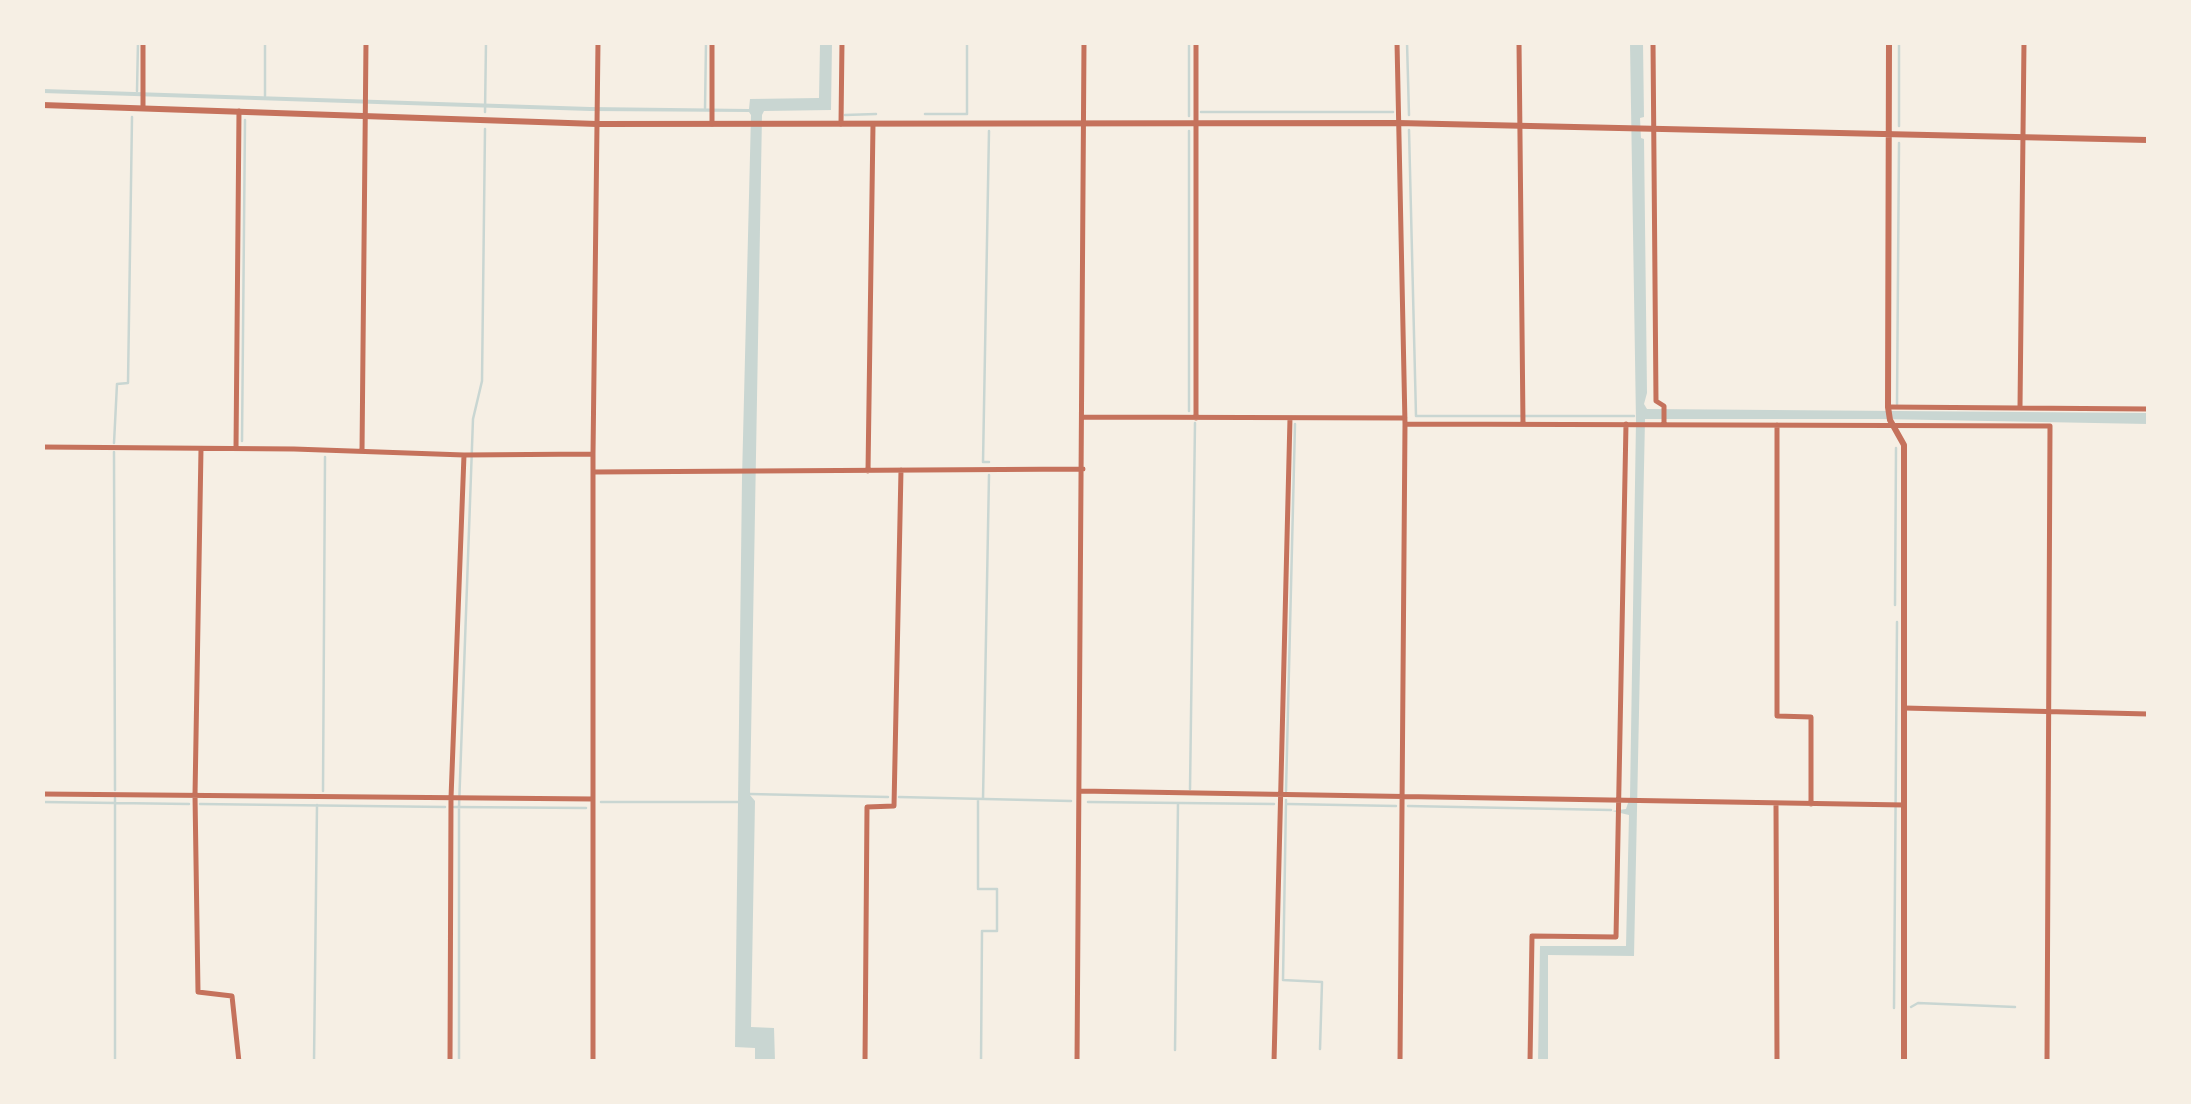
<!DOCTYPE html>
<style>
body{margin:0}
#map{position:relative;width:2191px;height:1104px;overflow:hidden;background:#f6efe4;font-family:"PT Serif",serif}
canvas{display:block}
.frame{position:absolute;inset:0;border:45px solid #f6efe4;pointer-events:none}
</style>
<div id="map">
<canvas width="2191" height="1104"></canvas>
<div class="frame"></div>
</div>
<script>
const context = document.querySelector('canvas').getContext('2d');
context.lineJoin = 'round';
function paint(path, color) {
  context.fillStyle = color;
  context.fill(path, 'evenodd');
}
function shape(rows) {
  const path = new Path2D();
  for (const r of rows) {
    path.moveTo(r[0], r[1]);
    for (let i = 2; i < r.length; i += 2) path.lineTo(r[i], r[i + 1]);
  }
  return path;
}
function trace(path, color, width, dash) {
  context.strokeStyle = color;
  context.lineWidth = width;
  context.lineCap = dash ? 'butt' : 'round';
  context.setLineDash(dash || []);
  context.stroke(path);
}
const water = shape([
 [820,43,832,43,831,110,764,111,762,115,750,795,755,801,751,1027,774,1028,775,1061,755,1061,755,1048,735,1047,742,478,751,115,749,112,590,111,43,93,43,89,590,107,749,109,750,99,819,98],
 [1630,43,1643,43,1644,117,1640,118,1641,138,1644,139,1647,393,1644,404,1647,409,2148,413,2148,424,1882,419,1645,419,1634,956,1548,955,1548,1061,1538,1062,1540,946,1626,946,1629,815,1612,811,1626,809,1630,797,1636,421]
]);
const stream = shape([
 [1407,42,1409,115],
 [137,91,138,42],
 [265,96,265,42],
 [705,110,706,42],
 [485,112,486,42],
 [1201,112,1393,112],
 [925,114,967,114,967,42],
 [845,115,876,114],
 [1189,116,1189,42],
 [1899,126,1899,42],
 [1409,130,1416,416,1634,416],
 [989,131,983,462,989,462],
 [1189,131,1189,411],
 [1897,404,1899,143],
 [242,441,245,120],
 [114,443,117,384,128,383,132,117],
 [114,452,115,790],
 [1895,605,1896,448],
 [1190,789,1195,423],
 [323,791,325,457],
 [1286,791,1295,424],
 [750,794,888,797],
 [899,797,1071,801],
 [978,799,978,889,997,889,997,931,982,931,981,1062],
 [983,799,989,475],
 [1286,800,1283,980,1322,982,1320,1049],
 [42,802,189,804],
 [601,802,739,802],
 [1088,802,1274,804],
 [200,804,445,807],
 [1288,804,1396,806],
 [1408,806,1611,810],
 [454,807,586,808],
 [1911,1007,1918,1003,2015,1007],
 [1894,1008,1897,622],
 [1175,1050,1178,803],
 [115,1062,115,798],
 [314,1062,317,805],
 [459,1062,459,807,473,419,482,381,485,129]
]);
const minor = shape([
 [1196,42,1196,418],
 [1397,42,1405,424,1400,1062],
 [1519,42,1523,424],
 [1653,42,1656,401,1664,406,1664,423],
 [143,108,143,42],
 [712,124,712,42],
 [841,124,842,42],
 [1888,407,2148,409],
 [2020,407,2024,42],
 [1083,417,1405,418],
 [1405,424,2050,426,2047,1062],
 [1777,425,1777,716,1811,717,1811,804],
 [42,447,294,449,464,455,593,454],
 [236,448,239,111],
 [201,449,195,795,198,992,232,996,239,1062],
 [362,451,366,42],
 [868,471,873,124],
 [594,472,1083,469],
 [1904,708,2148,714],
 [1080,791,1904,805],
 [42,794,593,799],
 [1776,805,1777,1062],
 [450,1062,451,798,464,455],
 [593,1062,593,454,598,42],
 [865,1062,867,807,894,806,901,470],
 [1077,1062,1084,42],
 [1274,1062,1290,418],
 [1530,1062,1532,936,1616,937,1626,424]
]);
const tertiary = shape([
 [1889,42,1888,407,1890,420,1904,445,1904,1062],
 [42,105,597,124,1398,123,2148,140]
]);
paint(water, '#c9d6d2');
trace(stream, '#c9d6d2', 2.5);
trace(minor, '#c5725c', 5);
trace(tertiary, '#c5725c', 6);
</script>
